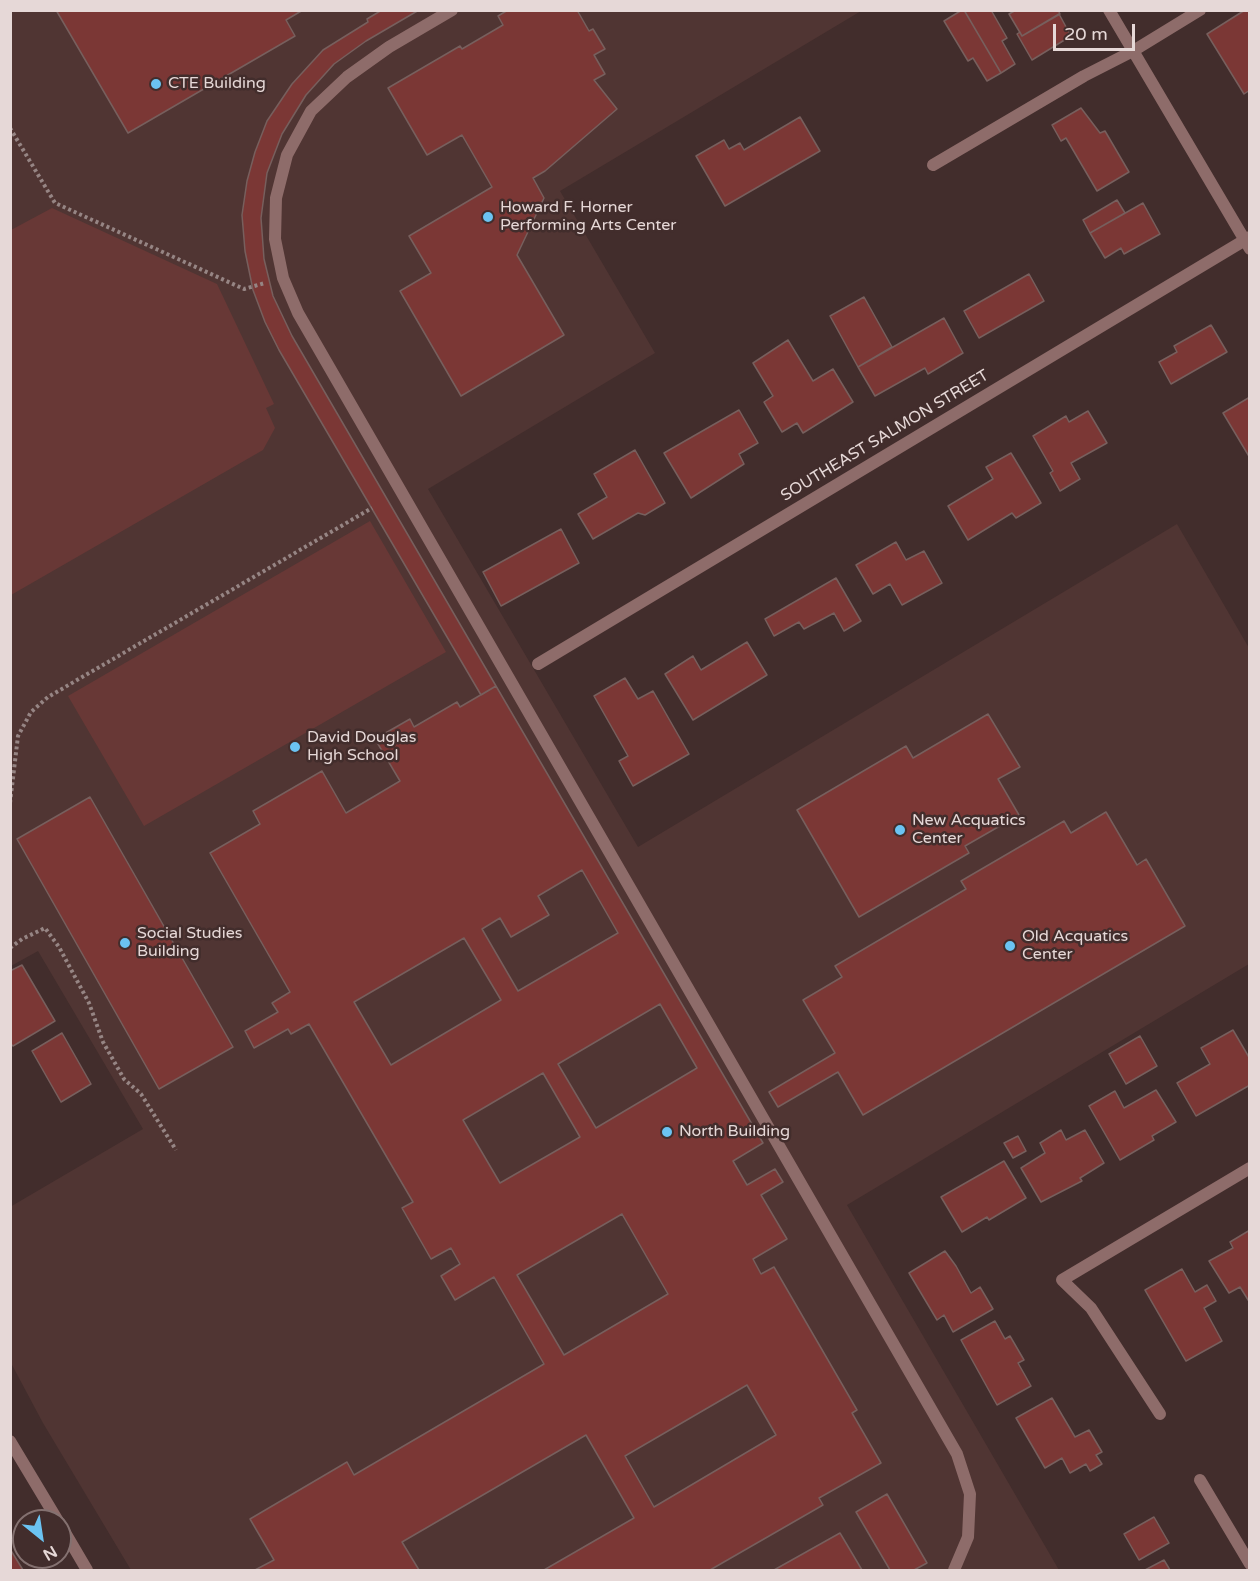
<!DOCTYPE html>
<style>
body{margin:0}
#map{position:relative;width:1260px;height:1581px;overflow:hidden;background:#422d2c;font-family:"Varela Round",sans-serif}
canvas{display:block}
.frame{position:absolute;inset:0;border:12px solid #e6d8d7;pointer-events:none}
.north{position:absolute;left:12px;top:1509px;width:60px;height:60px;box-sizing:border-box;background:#422d2c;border:2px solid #847170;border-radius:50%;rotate:150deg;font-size:16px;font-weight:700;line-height:24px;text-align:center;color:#e6d8d7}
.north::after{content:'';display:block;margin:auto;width:21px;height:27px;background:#6bc3f2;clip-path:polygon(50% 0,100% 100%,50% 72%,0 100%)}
.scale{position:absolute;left:1053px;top:24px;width:82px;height:27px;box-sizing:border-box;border:3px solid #e6d8d7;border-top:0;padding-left:8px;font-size:18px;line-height:21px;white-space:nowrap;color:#e6d8d7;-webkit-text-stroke:4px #422d2c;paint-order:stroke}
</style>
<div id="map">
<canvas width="1260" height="1581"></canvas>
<div class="frame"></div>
<div class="north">N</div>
<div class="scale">20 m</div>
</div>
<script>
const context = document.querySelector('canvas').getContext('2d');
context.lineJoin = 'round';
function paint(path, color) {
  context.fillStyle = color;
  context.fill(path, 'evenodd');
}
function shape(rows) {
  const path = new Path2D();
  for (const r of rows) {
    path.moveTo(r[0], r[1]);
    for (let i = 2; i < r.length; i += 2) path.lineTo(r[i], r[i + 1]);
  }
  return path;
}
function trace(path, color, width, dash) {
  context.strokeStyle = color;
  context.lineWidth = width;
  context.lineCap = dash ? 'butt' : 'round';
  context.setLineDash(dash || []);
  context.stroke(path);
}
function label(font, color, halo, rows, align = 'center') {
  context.font = font + ' "Varela Round",sans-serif';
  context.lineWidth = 5;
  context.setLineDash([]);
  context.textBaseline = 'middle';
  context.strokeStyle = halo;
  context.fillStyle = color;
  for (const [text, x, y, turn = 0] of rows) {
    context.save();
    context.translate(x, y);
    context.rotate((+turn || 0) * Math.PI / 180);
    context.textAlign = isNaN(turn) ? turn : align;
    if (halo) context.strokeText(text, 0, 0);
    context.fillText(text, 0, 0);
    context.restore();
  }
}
const built = shape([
 [11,11,861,11,560,191,655,353,428,489,638,847,1177,524,1249,648,1249,964,847,1205,1059,1570,131,1570,43,1423,11,1363,10,1207,143,1129,38,951,11,966]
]);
const green = shape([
 [52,208,217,284,274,404,266,408,275,428,263,450,11,595,11,230],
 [370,521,446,652,144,826,68,696]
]);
const building = shape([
 [56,10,303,10,286,20,295,36,128,133,56,10],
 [382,10,419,10,366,41,334,64,306,95,282,134,267,173,261,218,264,259,273,296,292,336,496,686,481,695,279,350,265,322,253,290,245,251,242,215,247,181,255,152,267,121,292,84,323,50,368,22,367,19,382,10],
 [508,10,577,10,589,31,593,29,605,49,594,55,605,74,594,80,617,109,545,171,533,178,544,198,517,255,564,335,461,396,400,291,431,273,409,236,492,187,462,135,427,155,388,88,460,46,462,49,503,25,498,16,508,10],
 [962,10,964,10,1001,73,987,81,973,58,968,61,944,21,962,10],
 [964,10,991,10,1007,38,1002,41,1015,64,1001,73,964,10],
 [1016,10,1058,10,1060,14,1022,36,1009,14,1016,10],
 [1245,10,1250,10,1250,90,1244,94,1207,34,1245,10],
 [1059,14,1071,36,1032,60,1017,34,1020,32,1022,36,1059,14],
 [1081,108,1100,133,1105,131,1129,172,1097,191,1066,138,1061,141,1052,125,1081,108],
 [800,117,820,151,725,206,696,156,724,140,729,149,740,143,744,150,800,117],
 [1117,200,1125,213,1090,233,1083,220,1117,200],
 [1143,203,1160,234,1124,254,1121,248,1105,258,1090,233,1143,203],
 [1029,274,1044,301,979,338,964,311,1029,274],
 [864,297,892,347,858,367,830,316,864,297],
 [944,318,963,353,928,374,925,368,875,396,858,367,944,318],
 [1211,325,1227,352,1171,384,1159,362,1177,352,1174,346,1211,325],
 [788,340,813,381,833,369,853,402,803,433,797,423,782,432,764,402,773,396,753,363,788,340],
 [1250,397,1250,458,1223,413,1250,397],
 [739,410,758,443,739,454,744,464,691,498,664,453,739,410],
 [1088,411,1107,443,1071,463,1080,479,1060,491,1050,473,1053,471,1033,436,1066,416,1069,422,1088,411],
 [635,450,665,503,645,515,638,513,593,539,578,514,607,497,594,474,635,450],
 [1011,453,1041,503,1016,518,1012,513,968,540,948,506,993,479,986,467,1011,453],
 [561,529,579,563,501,606,483,572,561,529],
 [896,542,906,560,924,551,942,583,902,605,890,584,873,594,856,565,896,542],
 [836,578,861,621,844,631,834,613,804,629,799,622,774,636,765,619,836,578],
 [747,642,767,675,693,720,665,674,693,656,701,670,747,642],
 [625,678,638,699,653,691,689,754,633,786,619,761,628,756,594,696,625,678],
 [496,686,763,1143,733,1161,747,1185,775,1169,783,1182,761,1195,787,1239,753,1259,761,1274,774,1267,857,1410,852,1413,881,1463,819,1498,823,1505,710,1570,544,1570,634,1518,586,1435,402,1542,419,1570,255,1570,274,1560,250,1519,347,1462,354,1475,544,1364,494,1277,455,1300,441,1276,460,1264,451,1248,431,1259,402,1208,413,1202,309,1024,291,1034,288,1029,254,1048,245,1031,278,1012,272,1003,290,992,210,853,260,824,253,811,322,771,346,813,400,781,375,739,410,719,414,727,457,702,460,707,496,686],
 [582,870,618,933,518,991,482,929,500,918,511,937,549,915,538,896,582,870],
 [464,938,501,1000,391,1065,354,1002,464,938],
 [660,1004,697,1068,596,1128,558,1064,660,1004],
 [543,1073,580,1137,500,1183,463,1120,543,1073],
 [622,1214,668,1294,564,1355,517,1275,622,1214],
 [747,1385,776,1435,654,1507,625,1456,747,1385],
 [988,714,1020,767,998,779,1019,815,965,846,969,853,859,917,797,810,906,746,913,758,988,714],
 [90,797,233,1047,159,1089,17,839,90,797],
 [1106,812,1137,865,1146,859,1185,926,863,1115,838,1072,778,1107,769,1092,835,1053,803,1000,842,977,835,966,966,889,961,881,1064,821,1071,833,1106,812],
 [22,965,55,1021,13,1046,10,1043,10,971,22,965],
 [1233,1030,1250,1059,1250,1085,1196,1116,1177,1083,1210,1064,1201,1048,1233,1030],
 [62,1033,91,1084,61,1102,32,1051,62,1033],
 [1140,1036,1157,1066,1126,1084,1109,1054,1140,1036],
 [1156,1090,1176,1122,1152,1136,1154,1140,1120,1160,1089,1106,1115,1091,1124,1108,1156,1090],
 [1061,1130,1066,1140,1085,1130,1104,1163,1080,1178,1082,1181,1041,1202,1021,1168,1045,1153,1040,1143,1061,1130],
 [1018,1136,1026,1151,1013,1158,1004,1143,1018,1136],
 [1004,1161,1026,1198,989,1220,987,1217,962,1232,941,1197,1004,1161],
 [1250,1230,1250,1303,1240,1287,1229,1293,1209,1261,1233,1248,1230,1242,1250,1230],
 [945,1251,956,1266,971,1293,980,1287,993,1309,953,1332,944,1315,937,1320,909,1273,945,1251],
 [1182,1269,1195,1292,1207,1285,1216,1301,1204,1308,1222,1341,1186,1361,1145,1290,1182,1269],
 [995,1321,1005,1339,1010,1336,1024,1360,1018,1363,1031,1386,997,1405,961,1340,995,1321],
 [1052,1398,1075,1437,1089,1430,1102,1452,1096,1455,1102,1464,1090,1471,1086,1464,1070,1473,1062,1458,1045,1468,1016,1418,1052,1398],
 [887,1494,927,1563,914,1570,890,1570,856,1512,887,1494],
 [1154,1517,1169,1543,1139,1560,1124,1534,1154,1517],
 [840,1533,862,1570,774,1570,840,1533],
 [10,1549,23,1570,10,1570,10,1549],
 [1164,1560,1170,1570,1145,1570,1164,1560]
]);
const path = shape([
 [10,128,55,203,244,289,265,283],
 [10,803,18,736,31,712,48,697,372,508],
 [10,948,22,939,45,928,59,947,89,1003,103,1042,124,1079,141,1094,176,1150]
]);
const lane = shape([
 [452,10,389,47,347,77,311,111,287,155,276,198,275,239,283,278,298,313,957,1454,970,1494,968,1537,954,1570],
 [933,165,1084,76,1133,51,1200,10]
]);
const street = shape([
 [1109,10,1250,249],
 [538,664,1250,237],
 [1160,1414,1091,1308,1062,1280,1250,1168],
 [10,1441,58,1521],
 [1200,1480,1250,1564],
 [60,1524,87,1570]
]);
const markers = [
 [156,84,6,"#6bc3f2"],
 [488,217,6,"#6bc3f2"],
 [295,747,6,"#6bc3f2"],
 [900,830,6,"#6bc3f2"],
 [125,943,6,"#6bc3f2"],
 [1010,946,6,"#6bc3f2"],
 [667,1132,6,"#6bc3f2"]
];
const poiNames = [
 ["CTE Building",168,84],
 ["Howard F. Horner",500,208],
 ["Performing Arts Center",500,226],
 ["David Douglas",307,738],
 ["High School",307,756],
 ["New Acquatics",912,821],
 ["Center",912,839],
 ["Social Studies",137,934],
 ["Building",137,952],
 ["Old Acquatics",1022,937],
 ["Center",1022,955],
 ["North Building",679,1132]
];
const streetNames = [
 ["SOUTHEAST SALMON STREET",885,436,-31]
];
paint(built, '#503533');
paint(green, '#683836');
paint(building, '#7b3735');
trace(building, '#775f5d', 1.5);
trace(path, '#968584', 4, [3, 3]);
trace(lane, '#8e6c6a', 12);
trace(street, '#8e6c6a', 12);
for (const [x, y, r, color] of markers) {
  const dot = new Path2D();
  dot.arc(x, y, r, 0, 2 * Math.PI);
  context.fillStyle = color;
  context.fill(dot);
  trace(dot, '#422d2c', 2);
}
label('16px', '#e6d8d7', '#422d2c', poiNames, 'left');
label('16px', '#e6d8d7', '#422d2c', streetNames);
</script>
